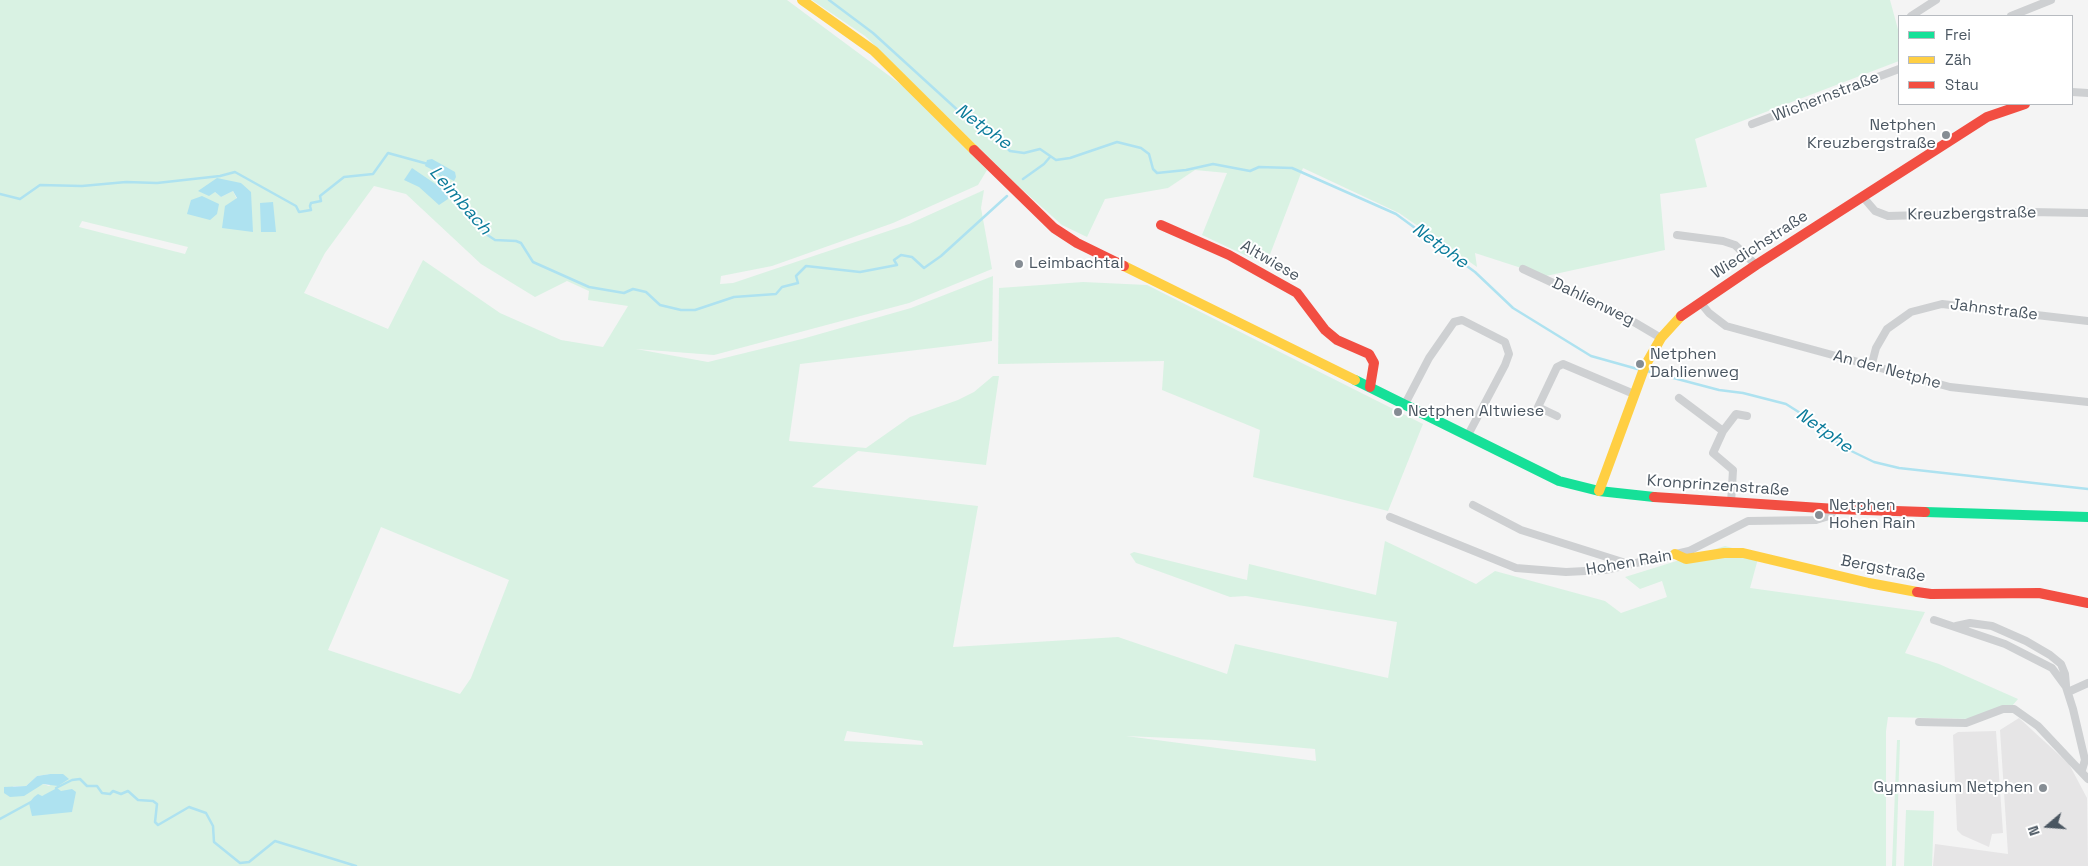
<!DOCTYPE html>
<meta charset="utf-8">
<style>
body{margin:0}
#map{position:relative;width:2088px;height:866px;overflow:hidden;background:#f4f4f4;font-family:"Space Grotesk",sans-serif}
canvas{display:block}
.legend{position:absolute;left:1898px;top:15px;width:175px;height:90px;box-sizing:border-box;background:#fff;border:1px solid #b7bbc0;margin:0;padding:6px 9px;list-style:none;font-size:15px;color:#4a5661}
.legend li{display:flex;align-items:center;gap:10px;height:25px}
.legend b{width:25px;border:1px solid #b7bbc0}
.north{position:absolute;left:2023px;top:801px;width:50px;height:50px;-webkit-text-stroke:4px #fff;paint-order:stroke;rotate:252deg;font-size:14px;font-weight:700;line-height:20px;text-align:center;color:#4a5661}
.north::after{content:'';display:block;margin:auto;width:18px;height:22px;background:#4a5661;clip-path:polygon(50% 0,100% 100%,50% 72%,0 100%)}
</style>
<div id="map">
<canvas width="2088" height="866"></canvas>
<ul class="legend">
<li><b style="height:6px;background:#16e098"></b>Frei</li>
<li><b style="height:6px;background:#ffcf43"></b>Zäh</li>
<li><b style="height:6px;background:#f24e42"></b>Stau</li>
</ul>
<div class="north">N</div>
</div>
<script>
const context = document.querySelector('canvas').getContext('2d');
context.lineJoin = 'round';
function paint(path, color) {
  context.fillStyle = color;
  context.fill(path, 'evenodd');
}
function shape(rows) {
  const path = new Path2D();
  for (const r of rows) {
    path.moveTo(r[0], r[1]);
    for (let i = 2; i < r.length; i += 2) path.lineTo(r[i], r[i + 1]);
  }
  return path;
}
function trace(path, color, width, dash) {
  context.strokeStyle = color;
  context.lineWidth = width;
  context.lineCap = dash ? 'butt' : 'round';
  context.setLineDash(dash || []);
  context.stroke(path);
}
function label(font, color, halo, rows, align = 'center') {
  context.font = font + ' "Space Grotesk",sans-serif';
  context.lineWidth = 4;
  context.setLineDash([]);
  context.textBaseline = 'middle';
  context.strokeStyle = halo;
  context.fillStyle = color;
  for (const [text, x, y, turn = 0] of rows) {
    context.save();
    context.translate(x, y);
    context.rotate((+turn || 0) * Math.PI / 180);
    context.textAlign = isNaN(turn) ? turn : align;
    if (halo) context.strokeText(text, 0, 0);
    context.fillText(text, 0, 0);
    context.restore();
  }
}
const education = shape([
 [2019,718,2069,764,2087,798,2088,866,1933,866,1935,844,2008,854,2000,730],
 [1996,731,2003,833,1992,834,1989,847,1962,835,1957,830,1953,735,1958,732]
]);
const green = shape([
 [0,0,787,0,907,89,987,170,978,185,893,223,772,266,721,276,720,284,733,283,909,224,984,190,981,208,992,269,909,303,714,355,636,349,708,362,802,339,911,308,993,276,992,341,800,364,789,441,866,448,910,417,958,400,974,392,993,376,999,376,986,465,858,451,812,487,978,506,953,647,1118,637,1227,674,1235,644,1388,678,1397,622,1246,596,1230,597,1136,563,1130,554,1134,552,1247,580,1249,564,1376,595,1385,541,1476,584,1495,571,1605,601,1621,613,1667,597,1662,581,1640,589,1625,577,1725,546,1759,555,1750,588,1925,612,1905,653,1939,664,2018,699,2012,706,1972,719,1888,717,1886,731,1886,866,0,866],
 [241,183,253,232,233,191,221,197,215,192],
 [374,186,406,194,481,264,535,297,567,281,589,291,588,300,628,306,603,347,561,340,500,313,423,260,388,329,304,293,325,253],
 [82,221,188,247,185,254,79,227],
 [381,527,509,580,471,678,460,694,328,650],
 [847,731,922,741,923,745,844,741],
 [1126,736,1215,740,1315,749,1316,761],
 [50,774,63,774,49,786,43,784,4,793,14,786,26,786,37,776],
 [61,792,73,800,72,812,63,812,42,796],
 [812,0,1890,0,1899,33,1899,61,1695,139,1707,187,1660,194,1665,250,1546,276,1475,253,1477,267,1399,213,1303,168,1266,265,1202,235,1227,173,1195,170,1168,188,1105,199,1087,237,1062,225,1016,184,865,36],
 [1083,282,1147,285,1423,424,1388,511,1253,477,1260,430,1162,390,1164,361,998,364,999,288],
 [1897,740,1900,740,1896,866,1892,866],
 [1906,810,1934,811,1932,866,1904,866]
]);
const water = shape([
 [432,159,455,172,456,177,454,181,425,166,427,160],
 [412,168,437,185,451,197,439,205,419,187,404,180],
 [217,178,241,183,251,192,253,232,222,228,225,206,237,198,233,191,221,197,215,192,209,196,198,191],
 [202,196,219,204,217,214,210,220,187,214,191,200],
 [273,202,276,232,261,232,260,203],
 [50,774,63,774,69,779,58,786,43,784,24,796,10,797,4,793,4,787,26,786,37,776],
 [57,788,61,791,72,789,76,792,72,812,32,816,29,803,34,797,38,794,42,796]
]);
const stream = shape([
 [829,0,873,33,974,125,997,138,1010,151,1024,153,1040,149,1056,160,1070,158,1117,142,1141,148,1149,154,1153,169,1157,173,1186,170,1213,164,1250,171,1259,167,1292,168,1396,214,1475,272,1513,308,1591,356,1641,370],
 [438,172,455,195,464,200,477,224,486,234,495,240,516,241,521,243,533,262,589,287,624,293,633,289,646,292,660,305,681,310,695,310,734,297,776,294,782,287,798,283,796,276,806,266,860,272,897,265,894,260,901,255,912,257,924,268,941,256,1007,196],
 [1023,179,1044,164,1050,157],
 [0,194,20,199,40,185,82,186,126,182,157,183,220,176,235,172,296,206,299,212,311,210,310,206,311,203,321,201,320,196,344,177,373,174,388,153,428,164],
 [1647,371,1719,390,1743,393,1786,404,1816,423,1841,446,1874,462,1899,468,2088,489],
 [56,788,72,780,80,779,87,786,97,786,102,793,110,794,113,791,121,794,128,791,138,800,153,801,157,804,155,822,158,825,189,807,206,813,213,826,214,842,240,863,249,862,275,841,356,866],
 [0,819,31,802]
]);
const street = shape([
 [1911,16,1936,0],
 [2011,16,2051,0],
 [2072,92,2088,93],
 [1752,124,1899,69],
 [1863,197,1875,211,1888,216,2029,212,2088,213],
 [1677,235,1723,241,1735,245,1756,265],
 [1523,269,1622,315,1661,338],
 [1700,302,1709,313,1726,326,1950,387,2088,402],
 [1871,367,1876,348,1887,329,1911,312,1942,304,2088,321],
 [1679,398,1723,431],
 [1404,406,1429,358,1454,322,1462,320,1505,342,1509,354,1505,365,1468,435],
 [1557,416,1538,407,1557,367,1563,364,1634,394],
 [1731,503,1733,470,1713,453,1723,431,1736,414,1747,416],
 [1473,505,1521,530,1629,564],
 [1390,517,1516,568,1566,572,1605,570,1689,551,1748,521,1816,520,1829,516,1836,509],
 [1934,620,2005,644,2052,668,2066,687,2073,709,2085,760,2082,770],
 [1956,626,1970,623,1992,626,2026,641,2050,655,2061,664,2065,674,2066,685],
 [2068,692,2088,683],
 [1919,722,1966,723,2003,709,2014,709,2038,726,2088,779]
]);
const fast = shape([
 [1355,380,1559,481,1599,491,1654,497],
 [1925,512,2088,517]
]);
const slow = shape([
 [802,0,874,51,974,150],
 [1124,266,1355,380],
 [1599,491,1645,366,1661,338,1681,316],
 [1675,554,1686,559,1724,553,1743,553,1869,583,1917,592]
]);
const jam = shape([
 [974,150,1054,228,1077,243,1124,266],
 [1161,225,1229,255,1297,293,1325,330,1337,340,1369,354,1374,363,1370,387],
 [1681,316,1756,265,1987,117,2025,104],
 [1654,497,1836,509,1925,512],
 [1917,592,1931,594,2039,593,2088,603]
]);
const markers = [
 [1946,135,5,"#868d94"],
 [1019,264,5,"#868d94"],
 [1640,364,5,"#868d94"],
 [1398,412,5,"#868d94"],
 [1819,515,5,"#868d94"],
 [2043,788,5,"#868d94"]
];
const streetNames = [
 ["Wichernstraße",1826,97,-21],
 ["Kreuzbergstraße",1972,214,-1],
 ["Wiedichstraße",1760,245,-33],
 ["Altwiese",1270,261,30],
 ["Dahlienweg",1593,302,26],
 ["Jahnstraße",1994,310,7],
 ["An der Netphe",1887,370,15],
 ["Kronprinzenstraße",1718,486,4],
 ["Hohen Rain",1629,563,-10],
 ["Bergstraße",1883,569,11]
];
const poiNames = [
 ["Netphen",1936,126,"right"],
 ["Kreuzbergstraße",1936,144,"right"],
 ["Leimbachtal",1029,264],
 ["Netphen",1650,355],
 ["Dahlienweg",1650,373],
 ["Netphen Altwiese",1408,412],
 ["Netphen",1829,506],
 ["Hohen Rain",1829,524],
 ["Gymnasium Netphen",2033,788,"right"]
];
const waterNames = [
 ["Netphe",983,127,36],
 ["Leimbach",460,201,49],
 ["Netphe",1440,246,36],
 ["Netphe",1824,431,35]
];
paint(education, '#e6e5e6');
paint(green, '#d9f2e3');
paint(water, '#aee2f0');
trace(stream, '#aee2f0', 2.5);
trace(street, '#ced0d2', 8);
trace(fast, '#16e098', 10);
trace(slow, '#ffcf43', 10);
trace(jam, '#f24e42', 10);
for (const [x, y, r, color] of markers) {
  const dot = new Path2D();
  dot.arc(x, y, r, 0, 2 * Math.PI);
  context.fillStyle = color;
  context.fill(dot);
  trace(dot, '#fff', 2);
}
label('16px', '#4a5661', '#fff', streetNames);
label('16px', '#4a5661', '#fff', poiNames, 'left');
label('italic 18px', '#0c7c9b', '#fff', waterNames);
</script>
